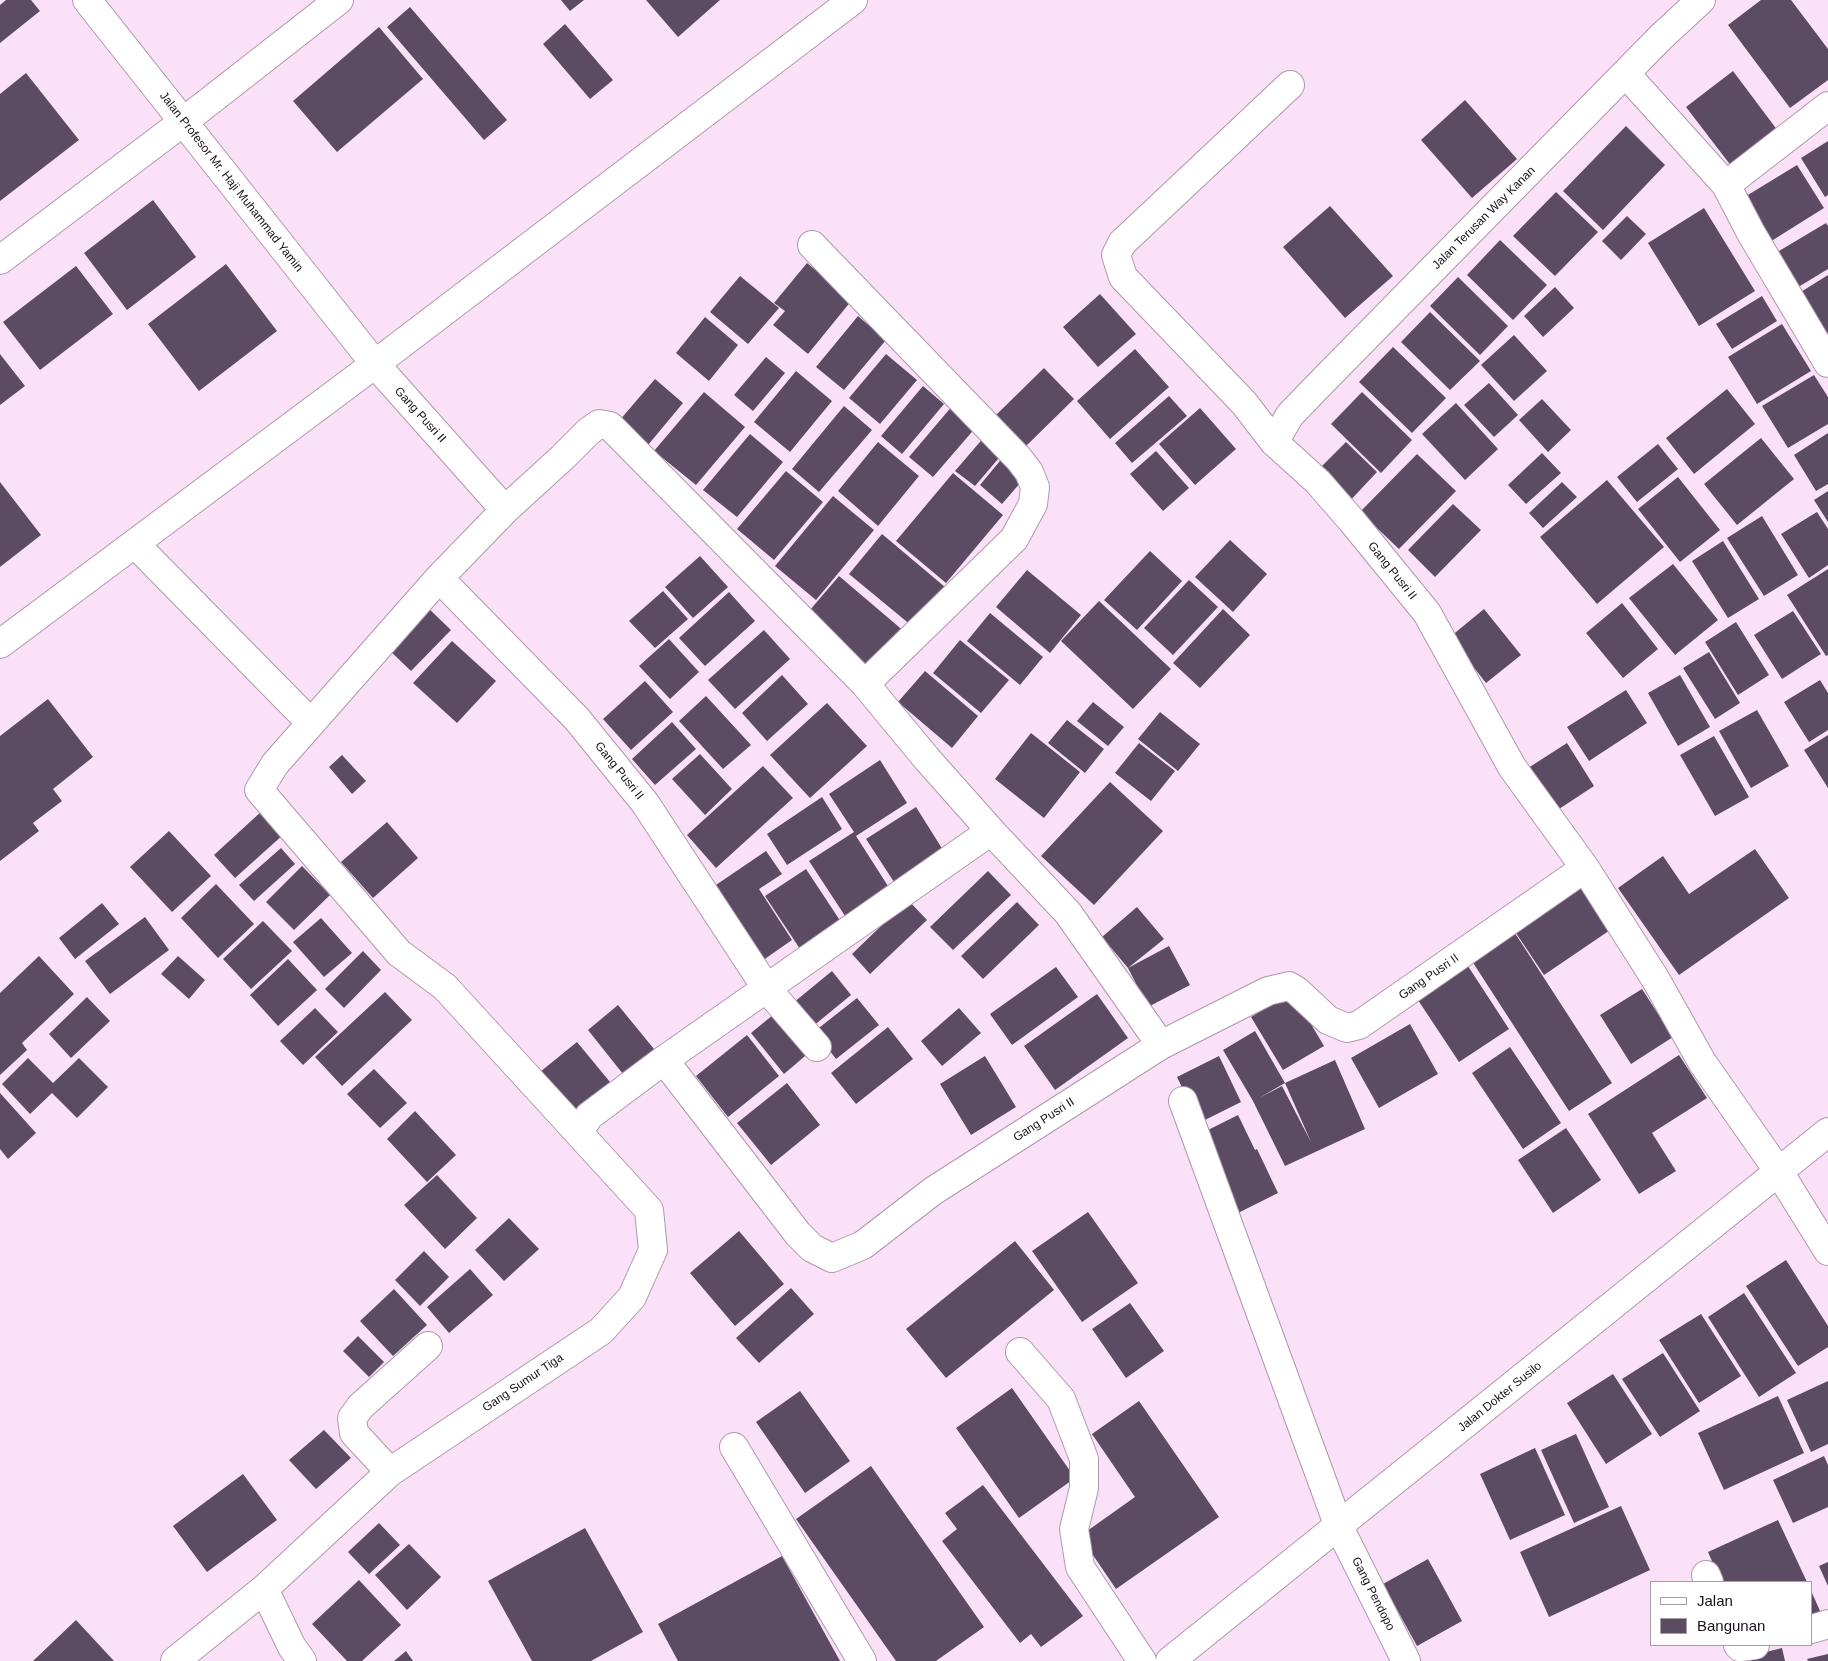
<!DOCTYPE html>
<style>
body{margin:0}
#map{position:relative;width:1828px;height:1661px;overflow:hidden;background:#fae1f8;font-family:Arial,sans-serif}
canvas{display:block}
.legend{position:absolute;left:1650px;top:1581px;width:162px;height:65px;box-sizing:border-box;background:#fff;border:1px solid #a39fa3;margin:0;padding:6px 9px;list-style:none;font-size:15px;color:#181018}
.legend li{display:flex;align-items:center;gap:10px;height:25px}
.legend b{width:25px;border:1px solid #a39fa3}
</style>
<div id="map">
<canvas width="1828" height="1661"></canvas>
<ul class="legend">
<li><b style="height:6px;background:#fff"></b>Jalan</li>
<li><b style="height:14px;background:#5b4c63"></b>Bangunan</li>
</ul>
</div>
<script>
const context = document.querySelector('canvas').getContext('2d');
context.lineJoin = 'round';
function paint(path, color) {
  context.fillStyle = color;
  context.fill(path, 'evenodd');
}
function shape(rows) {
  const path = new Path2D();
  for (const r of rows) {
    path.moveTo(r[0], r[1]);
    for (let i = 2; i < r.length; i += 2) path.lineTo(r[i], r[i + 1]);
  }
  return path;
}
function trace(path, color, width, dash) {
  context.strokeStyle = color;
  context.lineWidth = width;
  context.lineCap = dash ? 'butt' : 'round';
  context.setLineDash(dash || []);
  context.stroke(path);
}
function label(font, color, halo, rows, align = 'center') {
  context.font = font + ' Arial,sans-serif';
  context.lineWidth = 5;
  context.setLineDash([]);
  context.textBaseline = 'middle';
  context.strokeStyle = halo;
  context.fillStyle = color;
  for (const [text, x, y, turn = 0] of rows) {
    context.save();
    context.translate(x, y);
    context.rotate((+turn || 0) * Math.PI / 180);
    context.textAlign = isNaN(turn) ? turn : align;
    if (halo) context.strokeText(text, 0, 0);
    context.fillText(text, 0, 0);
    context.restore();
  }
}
const building = shape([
 [6,0,31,0,40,11,0,43,0,5],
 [561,0,584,0,570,11],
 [646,0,720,0,678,37],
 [1761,0,1791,0,1828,49,1828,80,1790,108,1728,25],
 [410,7,507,120,484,140,387,27],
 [565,24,613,80,590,99,543,44],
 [379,27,423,79,337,152,293,101],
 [1733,71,1778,131,1732,167,1686,107],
 [26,73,79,140,0,201,0,94],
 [1465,100,1517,159,1472,198,1421,140],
 [1626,126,1665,165,1603,230,1563,191],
 [1828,141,1828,195,1825,197,1801,158],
 [1797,165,1824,208,1765,245,1738,201],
 [1556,192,1598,232,1555,276,1513,236],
 [153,200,196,257,127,310,84,253],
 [1330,206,1393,276,1345,318,1283,247],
 [1704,208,1755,291,1699,326,1648,243],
 [1627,216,1646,234,1621,260,1602,241],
 [1826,223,1828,226,1828,269,1795,289,1774,254],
 [1500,240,1547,285,1513,320,1467,275],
 [807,263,852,300,808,354,773,325,785,311,774,303],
 [226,264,277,331,199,391,148,324],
 [76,266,113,314,40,370,3,322],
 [1828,275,1828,340,1796,295],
 [740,276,779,308,748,344,710,312],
 [1458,277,1508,326,1480,355,1430,306],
 [1555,287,1574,308,1543,337,1524,316],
 [1100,294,1136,334,1098,367,1063,327],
 [1762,296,1777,321,1732,349,1716,324],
 [1430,312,1480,361,1450,390,1401,342],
 [858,316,886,340,844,390,816,367],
 [705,317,738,345,709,381,676,353],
 [1782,324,1811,371,1757,404,1728,357],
 [1514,335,1547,371,1514,401,1481,365],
 [1393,347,1446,398,1412,433,1359,382],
 [1135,349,1169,387,1110,439,1077,401],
 [0,354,25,386,0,405],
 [886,354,917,380,880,424,849,398],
 [766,357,785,373,753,411,734,395],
 [1044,368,1074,399,1025,447,995,416],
 [796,371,832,401,790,452,754,422],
 [1814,375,1828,397,1828,424,1788,448,1762,406],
 [655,379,683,403,648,445,619,421],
 [1489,383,1518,415,1494,437,1464,405],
 [923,386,944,404,902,454,881,436],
 [1727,389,1755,424,1694,474,1666,438],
 [704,392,745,427,696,485,654,451],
 [1362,392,1412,440,1381,473,1331,424],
 [1169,396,1187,416,1132,463,1115,443],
 [1542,399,1571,430,1548,452,1519,420],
 [1456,403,1498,449,1465,480,1422,434],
 [953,405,977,426,933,477,909,457],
 [844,406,872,430,819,492,792,469],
 [1200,408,1236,449,1195,485,1159,444],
 [1828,433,1828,484,1816,491,1794,455],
 [750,434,783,462,737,517,703,490],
 [985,436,1004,452,975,486,955,471],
 [1761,438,1794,479,1737,525,1704,484],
 [878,442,919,476,878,526,838,491],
 [1346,442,1377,472,1346,505,1314,474],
 [1658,444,1678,469,1637,502,1617,477],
 [1156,451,1189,488,1163,511,1130,474],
 [1542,453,1561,473,1526,504,1508,485],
 [1417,454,1456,491,1399,549,1360,512],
 [1004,456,1027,475,1002,504,980,485],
 [786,471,823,502,774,560,737,529],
 [953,473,1003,515,946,583,896,541],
 [1678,477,1720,530,1680,562,1638,509],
 [1607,480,1664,547,1597,604,1540,537],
 [0,482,41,535,0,567],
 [1562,482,1577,497,1543,528,1529,513],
 [1828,491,1828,522,1814,500],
 [833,496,874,530,816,600,775,566],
 [1453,504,1481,530,1435,577,1408,550],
 [1817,512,1828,529,1828,565,1809,578,1781,534],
 [1762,516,1798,575,1764,596,1727,538],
 [882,534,945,587,912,626,849,574],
 [1230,540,1267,574,1233,612,1195,577],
 [1723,541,1759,599,1728,618,1692,561],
 [1150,551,1182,581,1137,630,1104,600],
 [700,556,728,587,693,618,665,587],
 [1673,564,1718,620,1675,655,1629,598],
 [1828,569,1828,655,1826,656,1787,595],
 [1027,570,1081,615,1050,653,996,607],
 [839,576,906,633,872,674,804,617],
 [1189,580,1218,607,1173,655,1144,628],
 [663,591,688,619,655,648,629,621],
 [729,592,755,621,705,666,679,638],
 [1099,601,1171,669,1133,709,1061,641],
 [1622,603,1658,649,1623,678,1586,633],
 [426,606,451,630,411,671,386,647],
 [1223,609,1250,635,1200,688,1173,663],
 [1484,609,1521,655,1486,683,1450,637],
 [1793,611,1821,654,1782,679,1754,635],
 [990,613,1043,657,1020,685,967,641],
 [1736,622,1769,675,1738,695,1705,642],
 [764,630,790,659,735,709,708,680],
 [669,639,699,672,670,699,639,666],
 [960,640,1009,680,981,713,933,673],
 [452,641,496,681,457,723,413,683],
 [1709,652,1740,703,1715,719,1683,668],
 [925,671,978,716,952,748,898,702],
 [782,675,808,704,767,741,742,713],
 [1680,675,1710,727,1678,746,1648,693],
 [1820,680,1828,693,1828,730,1809,742,1784,702],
 [645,681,673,712,631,750,603,719],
 [1626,690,1647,723,1589,761,1567,727],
 [706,696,751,745,723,769,679,721],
 [48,699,93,757,53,789,62,801,33,823,39,831,0,861,0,736],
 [1093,702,1124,727,1108,746,1077,721],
 [827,703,867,746,810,798,770,755],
 [1757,710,1789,766,1751,788,1719,731],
 [1160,712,1200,744,1178,771,1138,739],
 [1067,720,1104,749,1085,773,1048,743],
 [672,722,696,749,655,785,632,759],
 [1031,733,1080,772,1044,818,995,779],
 [1828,735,1828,788,1804,750],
 [1714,736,1749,797,1715,816,1680,755],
 [1139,743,1175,771,1151,801,1115,773],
 [1567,743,1594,786,1553,813,1525,770],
 [700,754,732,789,705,815,672,779],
 [342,755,366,781,352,794,329,767],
 [880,760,907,803,856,836,895,897,851,925,809,861,854,832,829,794],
 [763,766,793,798,716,868,687,835],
 [1110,782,1163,831,1094,905,1041,856],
 [822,797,842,829,787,865,767,834],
 [916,807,943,850,894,882,866,839],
 [263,810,284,834,235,878,214,855],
 [387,822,418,858,373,898,341,862],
 [169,831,211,876,172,912,130,867],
 [281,848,295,864,254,901,239,885],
 [1755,849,1789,898,1679,975,1618,888,1663,856,1689,894],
 [766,851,782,874,759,889,792,940,759,963,710,889],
 [302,866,330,895,294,930,266,902],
 [806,869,841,922,800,949,765,896],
 [988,871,1011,895,953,950,930,927],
 [1586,874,1619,924,1544,975,1510,924],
 [216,884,254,924,218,958,181,918],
 [908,900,927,920,870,974,852,954],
 [1017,902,1039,925,983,979,961,956],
 [102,903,119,924,75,959,59,938],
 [1137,907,1164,939,1128,968,1102,937],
 [145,917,169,950,110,994,85,961],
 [321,918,352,953,324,977,293,942],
 [263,921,292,951,251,989,223,959],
 [1511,927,1612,1083,1569,1111,1468,955],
 [1169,946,1190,985,1148,1007,1128,968],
 [363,951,381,970,344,1008,325,989],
 [39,956,74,994,22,1043,27,1050,0,1075,0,993],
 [178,956,205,980,189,999,161,974],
 [288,959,317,990,278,1026,250,995],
 [1464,960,1509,1029,1459,1062,1414,994],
 [1056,967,1078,997,1012,1045,990,1014],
 [832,971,851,995,812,1027,793,1003],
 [1642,989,1673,1037,1631,1064,1600,1015],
 [385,992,412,1020,342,1086,315,1057],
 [1292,992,1324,1046,1283,1070,1251,1017],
 [1097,994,1128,1038,1055,1090,1024,1046],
 [87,997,110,1021,71,1058,49,1034],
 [857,998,879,1025,836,1059,815,1031],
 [618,1005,654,1049,623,1074,588,1030],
 [315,1008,338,1032,303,1065,280,1041],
 [959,1008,981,1033,942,1066,921,1041],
 [779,1010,812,1050,784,1074,751,1033],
 [1410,1024,1438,1074,1379,1108,1351,1058],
 [888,1027,913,1059,856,1104,831,1073],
 [1255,1031,1285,1083,1259,1098,1282,1086,1311,1142,1285,1083,1335,1060,1365,1129,1285,1166,1253,1101,1223,1050],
 [747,1035,779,1076,728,1117,696,1076],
 [577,1042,610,1082,572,1112,540,1072],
 [1510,1047,1561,1123,1523,1149,1472,1073],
 [1679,1055,1707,1098,1652,1133,1676,1171,1639,1194,1588,1114],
 [985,1056,1016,1107,971,1135,940,1084],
 [1219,1056,1241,1102,1199,1123,1177,1077],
 [28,1058,53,1083,79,1058,108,1087,77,1118,52,1093,30,1114,2,1084],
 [374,1069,407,1103,380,1128,347,1094],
 [787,1083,820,1125,771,1165,737,1123],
 [0,1093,36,1133,8,1159,0,1149],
 [415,1111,456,1155,427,1182,387,1139],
 [1238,1115,1255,1150,1257,1149,1278,1193,1236,1214,1198,1135],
 [1566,1128,1601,1180,1553,1213,1518,1160],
 [437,1175,477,1218,445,1249,404,1205],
 [1088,1212,1138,1283,1082,1322,1032,1251],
 [509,1218,539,1249,504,1281,475,1250],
 [739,1231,784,1284,735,1326,690,1273],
 [1015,1241,1054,1290,946,1378,906,1329],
 [424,1251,449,1277,420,1306,395,1280],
 [1786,1260,1828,1326,1828,1347,1798,1366,1746,1286],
 [470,1269,493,1295,449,1333,427,1307],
 [791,1288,814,1314,759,1363,736,1338],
 [394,1289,427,1325,393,1356,360,1321],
 [1744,1293,1796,1373,1759,1397,1708,1317],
 [1130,1303,1164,1351,1126,1378,1092,1329],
 [1701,1314,1741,1376,1699,1403,1659,1340],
 [358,1336,384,1362,369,1377,343,1351],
 [1663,1353,1700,1411,1660,1437,1622,1379],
 [1613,1374,1652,1434,1606,1464,1567,1403],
 [1828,1381,1828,1444,1811,1452,1787,1400],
 [1012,1388,1075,1478,1019,1518,956,1428],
 [800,1391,850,1461,805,1493,756,1422],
 [1778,1396,1804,1453,1724,1490,1698,1433],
 [1139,1401,1219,1517,1116,1589,1080,1536,1135,1497,1092,1434],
 [324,1430,351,1458,316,1489,289,1460],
 [1576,1434,1609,1507,1574,1523,1541,1450],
 [1535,1448,1565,1515,1510,1540,1480,1474],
 [1824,1456,1828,1465,1828,1507,1793,1523,1773,1480],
 [871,1466,984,1627,936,1661,896,1661,796,1519],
 [243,1474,277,1520,207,1572,173,1526],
 [983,1485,1083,1616,1041,1647,1031,1634,1020,1643,942,1541,957,1529,945,1513],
 [1621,1506,1650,1570,1549,1617,1520,1552],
 [1778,1520,1807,1582,1721,1582,1708,1552],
 [379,1523,400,1545,369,1574,348,1552],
 [585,1528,643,1632,591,1661,532,1661,488,1581],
 [409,1544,441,1577,407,1610,375,1575],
 [782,1556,840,1661,678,1661,658,1624],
 [1428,1559,1462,1621,1417,1646,1383,1584],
 [1828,1562,1828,1586,1819,1566],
 [359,1580,401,1625,362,1661,347,1661,312,1624],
 [1812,1593,1821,1613,1812,1616],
 [76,1620,114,1661,33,1661],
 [1782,1648,1785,1661,1751,1661,1750,1656],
 [406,1651,413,1661,394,1661],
 [1828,1654,1828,1661,1808,1661,1807,1659]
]);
const minor = shape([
 [87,0,375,364,505,510],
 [1626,74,1726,185,1751,233,1828,363],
 [1290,85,1122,243,1116,255,1123,277,1244,403,1274,442,1318,482,1352,521,1427,613,1512,767,1585,868,1656,980,1702,1062,1779,1172,1828,1251],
 [1726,185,1828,106],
 [812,245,1019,459,1029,472,1035,487,1033,504,1014,539,865,684],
 [0,260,183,122,339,0],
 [1274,442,1290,415,1315,389,1661,37,1701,0],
 [135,544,311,723],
 [439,578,577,719,645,803,767,989,817,1047],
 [0,644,375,364,853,0],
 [664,1060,798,1234,812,1248,832,1258,863,1245,933,1191,1161,1045,1268,991,1289,986,1297,991,1328,1020,1347,1028,1359,1025,1585,868],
 [1183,1101,1339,1527,1406,1661],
 [583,1138,582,1127,589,1116,664,1060,991,831],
 [1020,1352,1061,1399,1084,1459,1084,1488,1074,1529,1080,1567,1142,1661],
 [734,1447,862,1661],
 [390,1472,354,1433,352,1418,361,1406,428,1346],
 [1706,1575,1709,1582],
 [264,1589,292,1647,302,1661],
 [1812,1629,1828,1624],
 [1738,1645,1740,1647,1755,1645],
 [175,1661,264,1589,390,1472,601,1331,632,1297,653,1250,649,1210,445,987,399,953,259,790,275,764,439,578,505,510,563,457,589,431,599,424,610,426,865,684,927,759,991,831,1068,913,1161,1045]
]);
const major = shape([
 [1170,1661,1828,1132]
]);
const streetNames = [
 ["Jalan Profesor Mr. Haji Muhammad Yamin",231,182,52],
 ["Jalan Terusan Way Kanan",1484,218,-45],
 ["Gang Pusri II",420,415,48],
 ["Gang Pusri II",1392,571,51],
 ["Gang Pusri II",619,771,51],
 ["Gang Pusri II",1429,977,-35],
 ["Gang Pusri II",1044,1120,-33],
 ["Gang Sumur Tiga",523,1383,-34],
 ["Jalan Dokter Susilo",1500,1397,-39],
 ["Gang Pendopo",1373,1594,63]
];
paint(building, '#5b4c63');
trace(minor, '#af98ad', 30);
trace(major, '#af98ad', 30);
trace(minor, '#fff', 28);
trace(major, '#fff', 28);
label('12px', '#181018', '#fff', streetNames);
</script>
